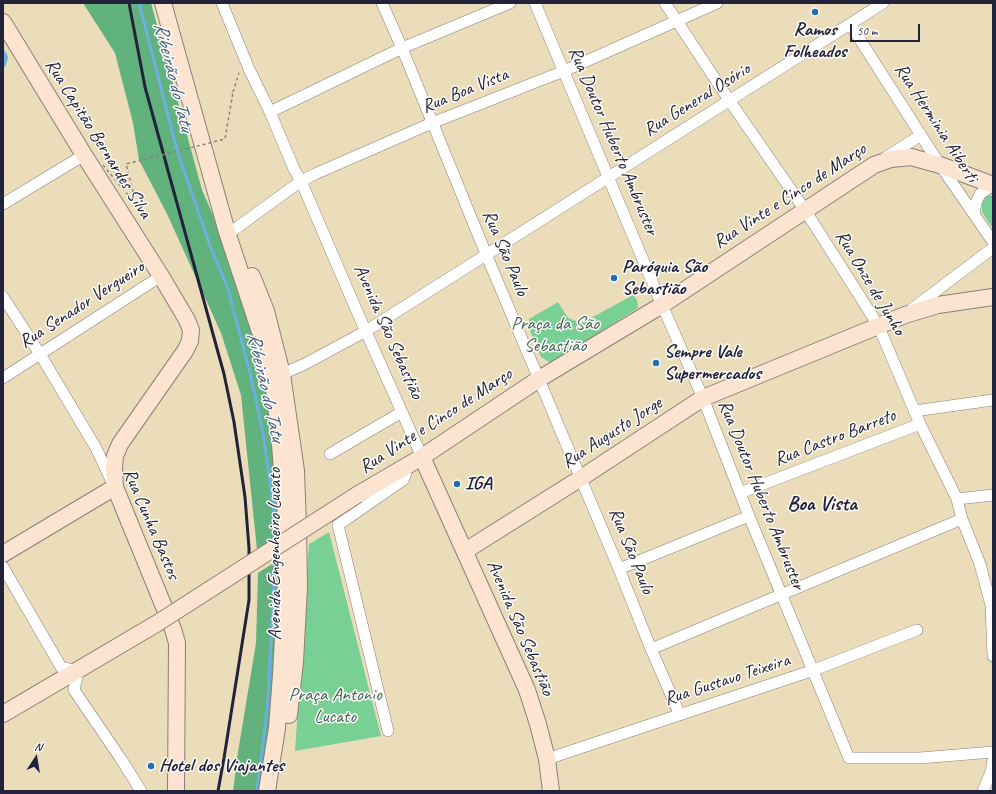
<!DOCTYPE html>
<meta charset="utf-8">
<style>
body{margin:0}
#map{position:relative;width:996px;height:794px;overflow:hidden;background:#ecddba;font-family:Caveat,sans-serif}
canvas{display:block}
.frame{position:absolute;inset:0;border:4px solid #22223b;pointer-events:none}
.north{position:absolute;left:16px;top:738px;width:40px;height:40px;-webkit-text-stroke:3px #fdfcf7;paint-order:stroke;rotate:12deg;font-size:11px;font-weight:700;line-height:16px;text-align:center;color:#22223b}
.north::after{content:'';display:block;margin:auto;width:14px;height:18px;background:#22223b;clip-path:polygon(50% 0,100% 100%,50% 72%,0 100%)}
.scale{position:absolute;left:850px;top:24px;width:70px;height:18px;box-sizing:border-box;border:2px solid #22223b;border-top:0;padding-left:5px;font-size:12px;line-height:14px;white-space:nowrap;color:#22223b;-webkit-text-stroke:3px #fdfcf7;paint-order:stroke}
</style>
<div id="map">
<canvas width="996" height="794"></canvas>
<div class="frame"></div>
<div class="north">N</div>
<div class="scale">50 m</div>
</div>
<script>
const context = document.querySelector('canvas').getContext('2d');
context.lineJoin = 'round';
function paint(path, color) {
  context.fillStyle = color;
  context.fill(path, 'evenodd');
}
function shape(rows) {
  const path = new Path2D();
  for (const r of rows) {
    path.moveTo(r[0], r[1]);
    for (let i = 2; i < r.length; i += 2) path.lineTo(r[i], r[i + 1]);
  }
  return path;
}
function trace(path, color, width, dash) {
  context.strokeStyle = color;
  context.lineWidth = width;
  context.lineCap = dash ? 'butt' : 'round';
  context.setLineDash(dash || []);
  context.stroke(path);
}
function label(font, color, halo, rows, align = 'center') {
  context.font = font + ' Caveat,sans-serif';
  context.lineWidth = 3;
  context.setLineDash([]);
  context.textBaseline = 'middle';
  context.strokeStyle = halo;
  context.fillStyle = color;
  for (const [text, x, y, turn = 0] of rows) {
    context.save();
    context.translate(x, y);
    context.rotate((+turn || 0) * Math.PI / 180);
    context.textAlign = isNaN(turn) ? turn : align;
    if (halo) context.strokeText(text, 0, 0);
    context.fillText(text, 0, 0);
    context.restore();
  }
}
const green = shape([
 [993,195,993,229,982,212,982,202,987,196],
 [633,295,637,300,638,308,551,363,541,357,529,328,529,319,558,302,568,318,582,323],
 [329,532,381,736,295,751,309,544]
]);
const forest = shape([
 [83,3,151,3,202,190,227,247,248,309,270,409,281,535,257,550,241,395,221,333,168,216,139,160,133,123,115,53],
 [283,557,264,791,233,791,238,752,256,643,258,573]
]);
const water = shape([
 [3,49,7,54,8,58,6,65,3,69]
]);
const stream = shape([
 [139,3,177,150,209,243,228,289,250,373,263,433,273,504,275,542],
 [257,791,268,702,275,554]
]);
const path = shape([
 [233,92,239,73]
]);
const street = shape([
 [222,3,249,69,270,112,294,169,301,181,359,316,422,457],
 [382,3,402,48,486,254,619,569,651,649,680,715],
 [535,3,662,305,703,398,749,516,849,758,920,758,993,752],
 [665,3,729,100,805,210,878,325,920,424,957,499,962,519,980,564,991,605,993,656],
 [850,24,940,165,993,242],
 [270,112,402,48,510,3],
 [885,158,921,135],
 [3,204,84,155],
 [974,214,976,203,980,194,993,185],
 [235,229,301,181,315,174,432,123,564,71,717,3],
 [3,297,40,354,96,448,112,482],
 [912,309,993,248],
 [282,374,305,364,366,331,883,3],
 [3,378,161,276],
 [914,411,993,400],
 [330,454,402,412],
 [740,493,920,424],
 [957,499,993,495],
 [3,567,61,667,78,671,74,690],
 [619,569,749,516],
 [651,649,962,519],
 [74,690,121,759,141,791],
 [388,731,338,525,403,480,405,476,407,466],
 [547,759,814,670,917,630],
 [983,791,991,772,993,760]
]);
const secondary = shape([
 [163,3,227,232,264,344,274,389,278,421,286,517,287,563,281,675,277,728,267,791],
 [3,22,84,155,161,276,187,320,191,330,190,341,185,351,120,444,115,456,114,468,115,487,173,629,177,643,176,791],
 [252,276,266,311,282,374,296,471,298,526,299,587,295,662,289,715],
 [422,457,527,690,538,724,547,759,551,791],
 [357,495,422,457,539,379,662,305,874,165,891,159,911,157,940,165,993,185],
 [465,551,581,478,703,398,905,315,938,305,993,297],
 [3,554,115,487],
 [3,714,156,624]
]);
const rail = shape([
 [129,3,145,87,224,374,234,422,245,497,249,548,249,600,224,758,218,791]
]);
const pathBridge = shape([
 [103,165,128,195,134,195,126,164,225,139,233,92]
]);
const secondaryBridge = shape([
 [156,624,357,495]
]);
const markers = [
 [815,12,4,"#1f6fb2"],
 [614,278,4,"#1f6fb2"],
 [656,363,4,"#1f6fb2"],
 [457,484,4,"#1f6fb2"],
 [151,766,4,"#1f6fb2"]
];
const poiNames = [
 ["Ramos",815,30,"center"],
 ["Folheados",815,52,"center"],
 ["Paróquia São",622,267],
 ["Sebastião",622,289],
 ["Sempre Vale",664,352],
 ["Supermercados",664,374],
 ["IGA",465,484],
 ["Hotel dos Viajantes",159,766]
];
const streetNames = [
 ["Rua Boa Vista",465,91,-22],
 ["Rua General Osório",697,100,-32],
 ["Rua Herminia Aiberti",936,123,57],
 ["Rua Capitão Bernardes Silva",98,139,58],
 ["Rua Doutor Huberto Ambruster",613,141,67],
 ["Rua Vinte e Cinco de Março",790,196,-33],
 ["Rua São Paulo",505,253,67],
 ["Rua Onze de Junho",870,283,59],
 ["Rua Senador Vergueiro",82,305,-33],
 ["Avenida São Sebastião",388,332,66],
 ["Rua Vinte e Cinco de Março",436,421,-33],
 ["Rua Augusto Jorge",612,433,-33],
 ["Rua Castro Barreto",835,438,-21],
 ["Rua Doutor Huberto Ambruster",761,495,68],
 ["Rua Cunha Bastos",151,524,67],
 ["Rua São Paulo",631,551,68],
 ["Avenida Engenheiro Lucato",275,554,-90],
 ["Avenida São Sebastião",520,628,67],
 ["Rua Gustavo Teixeira",727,680,-18]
];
const parkNames = [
 ["Praça da São",555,324],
 ["Sebastião",555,346],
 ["Praça Antonio",335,695],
 ["Lucato",335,717]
];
const waterNames = [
 ["Ribeirão do Tatu",173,77,76],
 ["Ribeirão do Tatu",265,387,77]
];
const quarterNames = [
 ["Boa Vista",822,504]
];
paint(green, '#79d095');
paint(forest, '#62b27e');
paint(water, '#6dafe2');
trace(stream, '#6dafe2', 3);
trace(street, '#87807a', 12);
trace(secondary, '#87807a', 18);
trace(path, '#87807a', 1.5, [3, 3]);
trace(street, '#fff', 11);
trace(secondary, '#fde4d1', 16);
trace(rail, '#22223b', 3);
trace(secondaryBridge, '#87807a', 18, []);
trace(pathBridge, '#87807a', 1.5, [3, 3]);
trace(secondaryBridge, '#fde4d1', 16);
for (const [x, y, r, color] of markers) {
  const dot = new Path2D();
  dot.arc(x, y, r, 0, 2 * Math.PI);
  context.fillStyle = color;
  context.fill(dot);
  trace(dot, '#fdfcf7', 1.5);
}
label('bold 19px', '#22223b', '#fdfcf7', poiNames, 'left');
label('19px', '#22223b', '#fdfcf7', streetNames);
label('19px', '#405f5a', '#fdfcf7', parkNames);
label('italic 20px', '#405a7e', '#fdfcf7', waterNames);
label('bold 21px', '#22223b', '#fdfcf7', quarterNames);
</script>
